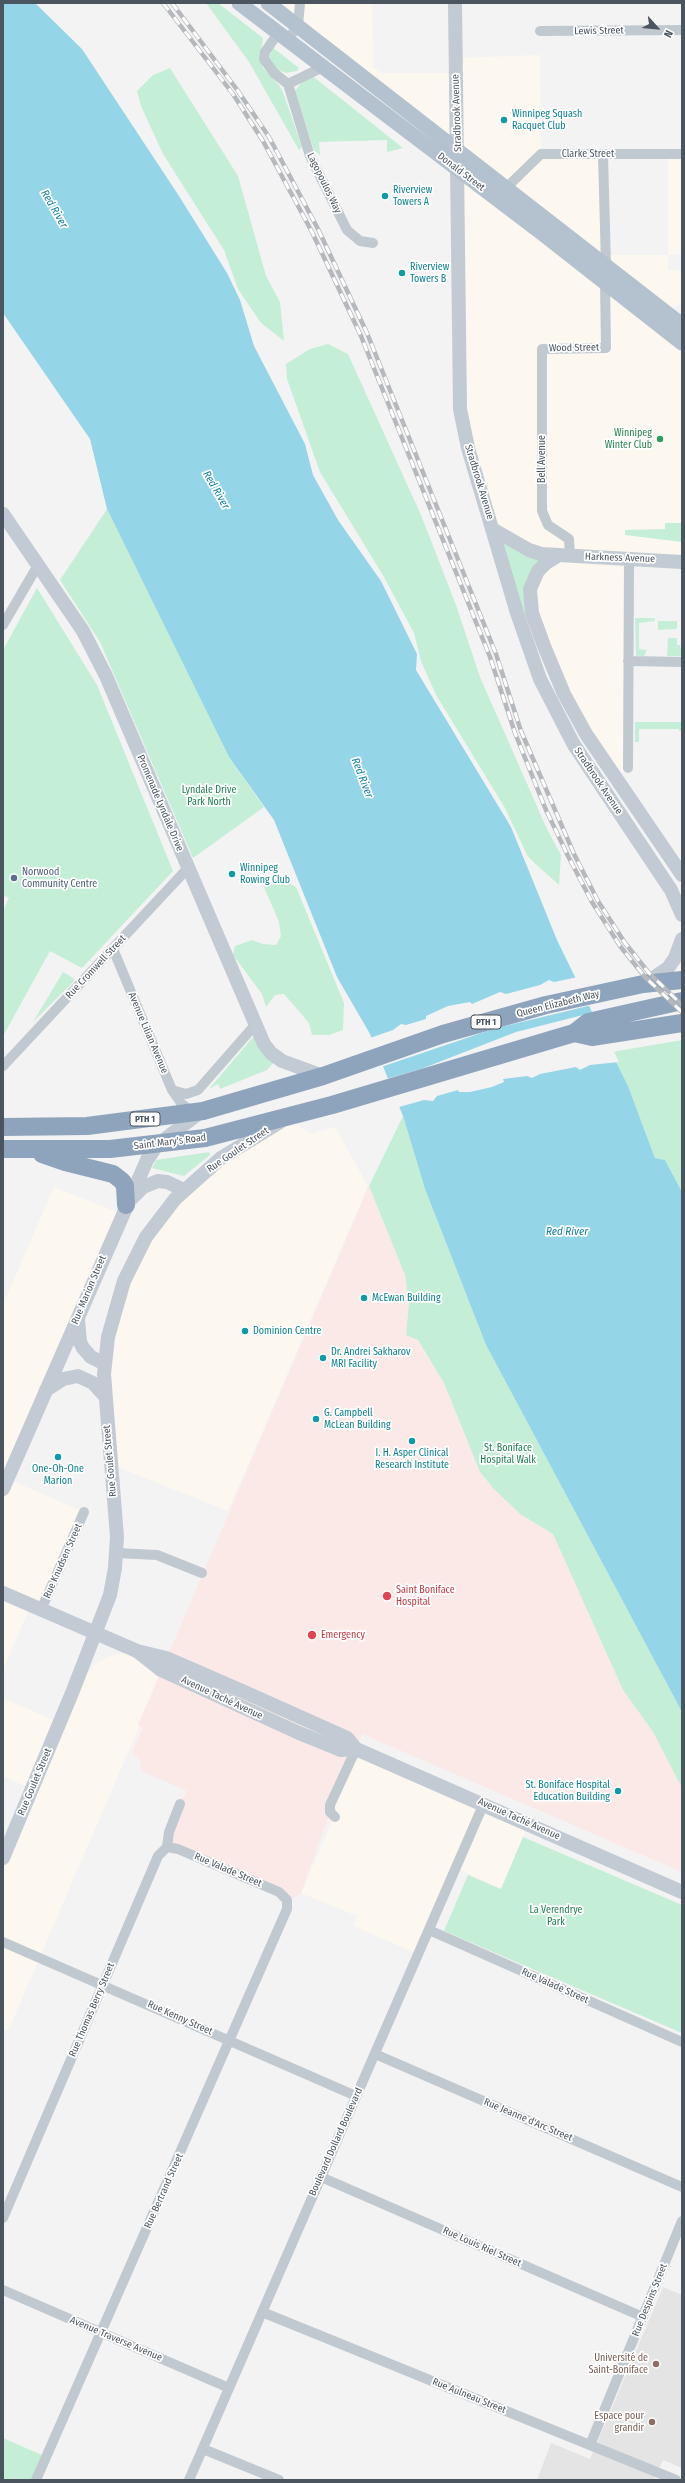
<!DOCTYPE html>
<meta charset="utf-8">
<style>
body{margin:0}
#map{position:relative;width:685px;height:2483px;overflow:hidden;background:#f4f3f3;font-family:"Fira Sans Condensed",sans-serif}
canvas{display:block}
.frame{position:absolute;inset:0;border:4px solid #4b555f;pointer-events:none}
.north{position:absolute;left:637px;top:8px;width:40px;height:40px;-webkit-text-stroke:3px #fff;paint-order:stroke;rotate:117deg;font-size:11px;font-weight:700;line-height:16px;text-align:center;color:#4b555f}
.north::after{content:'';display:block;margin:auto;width:14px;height:18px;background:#4b555f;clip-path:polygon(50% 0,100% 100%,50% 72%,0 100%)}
</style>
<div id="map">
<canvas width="685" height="2483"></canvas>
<div class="frame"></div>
<div class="north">N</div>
</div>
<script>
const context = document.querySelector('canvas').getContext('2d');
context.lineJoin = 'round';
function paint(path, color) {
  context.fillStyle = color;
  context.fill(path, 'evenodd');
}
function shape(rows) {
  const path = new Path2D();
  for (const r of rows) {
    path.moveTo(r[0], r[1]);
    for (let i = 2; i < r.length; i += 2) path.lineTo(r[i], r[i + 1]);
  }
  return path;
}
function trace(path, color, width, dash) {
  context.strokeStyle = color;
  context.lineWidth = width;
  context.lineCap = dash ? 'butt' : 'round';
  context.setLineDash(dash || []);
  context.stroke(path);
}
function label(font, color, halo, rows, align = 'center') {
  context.font = font + ' "Fira Sans Condensed",sans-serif';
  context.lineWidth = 3.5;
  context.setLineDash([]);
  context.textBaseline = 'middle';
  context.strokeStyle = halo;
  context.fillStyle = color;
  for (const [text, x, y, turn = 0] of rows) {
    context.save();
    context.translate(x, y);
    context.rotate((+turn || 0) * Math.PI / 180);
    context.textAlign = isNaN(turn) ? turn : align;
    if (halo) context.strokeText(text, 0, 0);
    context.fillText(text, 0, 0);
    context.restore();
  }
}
const commercial = shape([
 [268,3,372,3,373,67,382,73,455,73,455,58,540,55,541,154,603,155,605,255,668,255,668,270,682,270,682,302,667,313],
 [668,154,682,154,682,254,668,255],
 [458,169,682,343,682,558,629,558,628,768,614,776,586,734,494,530,468,448],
 [287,1118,311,1134,335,1127,368,1186,228,1511,110,1464,104,1395,118,1297,175,1199],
 [54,1187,122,1214,8,1479,84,1512,41,1610,31,1605,3,1670,3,1305],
 [137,1651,161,1670,139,1727,8,2031,3,2029,3,1858,31,1789,3,1776,3,1698,60,1723,72,1693,95,1664,110,1656],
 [356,1749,529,1823,501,1889,456,1868,418,1954,353,1926,357,1916,301,1893,332,1822,330,1812]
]);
const education = shape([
 [663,2287,682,2295,682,2468,663,2460,654,2480,537,2480,551,2443,590,2459]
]);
const medical = shape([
 [369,1186,405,1275,409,1302,406,1334,418,1340,444,1383,480,1472,493,1488,520,1514,553,1534,623,1690,653,1732,682,1788,682,1872,362,1734,330,1812,301,1893,294,1898,287,1900,171,1847,180,1804,187,1791,141,1771,140,1760,132,1753,143,1727,138,1725]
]);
const green = shape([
 [206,3,218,3,263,38,261,52,263,68,279,85,283,92,302,147,299,150,249,62],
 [272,47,299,68,297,71,286,73,275,69,269,60],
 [170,68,238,176,266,276,280,302,284,341,261,323,238,289,224,250,163,154,141,106,137,91,153,75],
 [313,77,315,78,403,148,387,152,387,140,319,142,320,155,314,150,295,91,301,83],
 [328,344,348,354,421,515,456,605,480,677,547,829,561,855,559,885,528,857,505,808,436,695,421,661,414,633,384,577,320,472,287,379,286,364,310,349],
 [107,509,229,757,264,807,193,858,100,642,60,580],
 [665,523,682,523,682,542,625,535,625,530,665,529],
 [494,530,541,554,532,613,517,613],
 [37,588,97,685,173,871,82,968,50,951,3,1036,3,911,9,898,3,895,3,650],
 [635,618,655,618,655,621,639,623,639,649,647,650,644,656,636,656],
 [658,621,677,621,677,629,658,630],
 [668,638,677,638,677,645,680,645,682,656,667,656],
 [635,722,682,722,682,731,679,731,679,729,639,729,639,742,635,742],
 [283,880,296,887,344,1003,343,1030,329,1035,312,1035,309,1023,284,994,275,995,266,1007,262,994,233,955,235,946,252,940,263,944,276,945,281,936,279,922,264,887,267,883],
 [63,972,73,978,74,981,33,1022],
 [254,1036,275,1061,267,1070,220,1089,218,1084,209,1089],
 [682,1040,682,1192,665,1160,655,1158,628,1086,612,1052],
 [403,1116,425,1189,486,1345,682,1712,682,1788,653,1732,623,1690,553,1534,520,1514,493,1488,480,1472,444,1383,418,1340,406,1335,409,1302,405,1275,369,1186],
 [209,1152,210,1155,184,1176,152,1168,156,1160],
 [523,1837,682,1905,682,2033,444,1931,468,1875,501,1889],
 [3,2438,44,2456,32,2480,3,2480]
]);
const water = shape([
 [3,3,35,3,82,49,179,196,227,273,240,300,254,346,305,444,313,475,338,520,381,581,417,654,416,670,511,827,557,940,628,1086,655,1158,665,1160,682,1192,682,1712,486,1345,425,1189,403,1116,370,1034,337,977,274,820,229,757,107,509,90,439,3,313]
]);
const pier = shape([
 [578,977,592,1005,493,1029,381,1067,368,1035,370,1038,393,1030,401,1024,406,1025,426,1019,426,1016,448,1006,470,1002,472,1004,500,992,506,994,540,985,549,980,554,982],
 [595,1012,619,1062,590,1065,580,1070,576,1067,540,1074,532,1078,527,1076,503,1079,504,1082,492,1087,470,1092,459,1092,458,1090,437,1096,433,1101,424,1100,399,1107,399,1111,386,1079,421,1069,516,1032]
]);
const street = shape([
 [540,31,682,30],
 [278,33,265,52,264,59,274,73,288,84,323,67],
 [287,40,298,26,300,3],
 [288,84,310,156,347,230,360,241,373,243],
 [603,155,606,265],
 [507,187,541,154,682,154],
 [570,556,569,539,548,525,542,511,542,349,606,348,605,283],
 [3,625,38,565],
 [628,661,682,662],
 [628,768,629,558],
 [113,949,172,1090,181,1103,192,1112],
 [3,1066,188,868],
 [172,1090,186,1094,198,1090,255,1025],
 [117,1553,157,1555,202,1573],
 [41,1610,84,1512],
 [335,1817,330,1812,330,1805,356,1749],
 [429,1930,682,2042],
 [3,1942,356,2096],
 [375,2054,682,2187],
 [321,2177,643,2317],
 [3,2218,158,1856,167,1847,169,1832,180,1804],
 [3,2290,229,2388],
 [262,2312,676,2480],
 [590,2445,682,2221],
 [203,2449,279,2480],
 [36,2480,287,1909,287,1900,279,1892,178,1849,167,1847],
 [189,2480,484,1803]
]);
const secondary = shape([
 [455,3,460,409,468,448,517,613,540,679,574,745,671,890,682,915],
 [3,514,83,631,106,676,264,1044,271,1053,282,1061,323,1076],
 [494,530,529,550,541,554,682,562],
 [557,556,546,563,538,571,530,589,532,613,544,646,564,694,586,734,682,875],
 [647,982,668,968,675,958,682,939],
 [132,1198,143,1187,158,1181,167,1182,184,1190],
 [78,1320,80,1342,83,1348,91,1357,105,1364],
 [46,1390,63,1379,78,1376,93,1383,104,1395],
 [3,1489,147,1160,157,1145,202,1111],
 [3,1593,137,1651,166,1658,242,1691,347,1738,356,1749],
 [137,1651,161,1670,299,1733,341,1750,356,1749,682,1892],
 [3,1858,72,1693,110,1595,115,1568,117,1537,104,1374,108,1337,124,1281,146,1237,175,1199,221,1158,280,1122]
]);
const primary = shape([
 [239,3,543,234,682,343],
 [268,3,682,325]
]);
const highway = shape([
 [574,1033,588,1022,682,1001],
 [3,1127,87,1126,203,1111,323,1076,443,1034,546,1005,643,984,682,980],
 [3,1149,110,1149,205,1138,332,1105,574,1033,592,1037,682,1023],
 [42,1154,65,1162,113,1174,122,1181,125,1186,126,1205]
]);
const rail = shape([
 [163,3,233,94,263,141,312,232,361,336,490,657,515,733,546,810,568,856,592,902,620,946,645,977,682,1012],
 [172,3,238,91,269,137,318,229,367,333,496,654,521,731,574,854,598,901,625,943,649,973,682,1005]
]);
const markers = [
 [504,120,4,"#0f9aa8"],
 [385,196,4,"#0f9aa8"],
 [402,273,4,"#0f9aa8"],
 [660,439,4,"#2e9e5b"],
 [232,874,4,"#0f9aa8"],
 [14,878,4,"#5c6f8a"],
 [364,1298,4,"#0f9aa8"],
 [245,1331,4,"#0f9aa8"],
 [323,1358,4,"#0f9aa8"],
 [316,1419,4,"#0f9aa8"],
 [412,1441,4,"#0f9aa8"],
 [58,1457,4,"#0f9aa8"],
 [387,1596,5,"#e0444e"],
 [312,1635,5,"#e0444e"],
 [618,1791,4,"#0f9aa8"],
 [656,2364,4,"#8d6e63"],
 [652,2422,4,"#8d6e63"]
];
const shields = [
 [486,1022,30],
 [145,1119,30]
];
const shieldNames = [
 ["PTH 1",486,1022],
 ["PTH 1",145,1119]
];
const streetNames = [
 ["Lewis Street",599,31,-1],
 ["Stradbrook Avenue",457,113,-92],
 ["Clarke Street",588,154],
 ["Donald Street",461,172,37],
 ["Lagopoulos Way",324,183,64],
 ["Wood Street",574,348,-1],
 ["Bell Avenue",542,459,-90],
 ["Stradbrook Avenue",479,482,73],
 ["Harkness Avenue",620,558,2],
 ["Stradbrook Avenue",598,781,56],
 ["Promenade Lyndale Drive",160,803,67],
 ["Rue Cromwell Street",96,967,-47],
 ["Queen Elizabeth Way",558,1004,-14],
 ["Avenue Lilian Avenue",148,1033,67],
 ["Saint Mary's Road",170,1142,-7],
 ["Rue Goulet Street",238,1150,-34],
 ["Rue Marion Street",89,1290,-67],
 ["Rue Goulet Street",110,1461,-95],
 ["Rue Knudsen Street",63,1561,-66],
 ["Avenue Taché Avenue",222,1698,25],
 ["Rue Goulet Street",35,1782,-67],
 ["Avenue Taché Avenue",519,1819,24],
 ["Rue Valade Street",228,1870,23],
 ["Rue Valade Street",555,1986,24],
 ["Rue Thomas Berry Street",92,2010,-67],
 ["Rue Kenny Street",180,2018,24],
 ["Rue Jeanne d'Arc Street",528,2120,23],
 ["Boulevard Dollard Boulevard",336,2142,-66],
 ["Rue Bertrand Street",164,2191,-66],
 ["Rue Louis Riel Street",482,2247,24],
 ["Rue Despins Street",650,2300,-68],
 ["Avenue Traverse Avenue",116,2339,23],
 ["Rue Aulneau Street",469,2396,22]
];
const cultureNames = [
 ["Winnipeg Squash",512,114],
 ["Racquet Club",512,126],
 ["Riverview",393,190],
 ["Towers A",393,202],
 ["Riverview",410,267],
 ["Towers B",410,279],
 ["Winnipeg",240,868],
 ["Rowing Club",240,880],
 ["McEwan Building",372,1298],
 ["Dominion Centre",253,1331],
 ["Dr. Andrei Sakharov",331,1352],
 ["MRI Facility",331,1364],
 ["G. Campbell",324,1413],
 ["McLean Building",324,1425],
 ["I. H. Asper Clinical",412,1453,"center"],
 ["Research Institute",412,1465,"center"],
 ["One-Oh-One",58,1469,"center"],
 ["Marion",58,1481,"center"],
 ["St. Boniface Hospital",610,1785,"right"],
 ["Education Building",610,1797,"right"]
];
const leisureNames = [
 ["Winnipeg",652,433],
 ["Winter Club",652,445]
];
const parkNames = [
 ["Lyndale Drive",209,790],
 ["Park North",209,802],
 ["St. Boniface",508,1448],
 ["Hospital Walk",508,1460],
 ["La Verendrye",556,1910],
 ["Park",556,1922]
];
const serviceNames = [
 ["Norwood",22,872],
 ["Community Centre",22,884]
];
const healthNames = [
 ["Saint Boniface",396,1590],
 ["Hospital",396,1602],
 ["Emergency",321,1635]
];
const educationNames = [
 ["Université de",648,2358],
 ["Saint-Boniface",648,2370],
 ["Espace pour",644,2416],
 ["grandir",644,2428]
];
const waterNames = [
 ["Red River",54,209,60],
 ["Red River",216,490,60],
 ["Red River",362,778,69],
 ["Red River",567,1232]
];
paint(commercial, '#fcf8ef');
paint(education, '#e5e4e4');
paint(medical, '#fae9e7');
paint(green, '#c5eed6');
paint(water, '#95d5e8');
paint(pier, '#f4f3f3');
trace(street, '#c1c9d0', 10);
trace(secondary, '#c2cad4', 14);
trace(primary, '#b4c1cf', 15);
trace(highway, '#8ea4bd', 18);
trace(rail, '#b5b8bc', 4.5);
trace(rail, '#fff', 3, [9]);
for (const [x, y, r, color] of markers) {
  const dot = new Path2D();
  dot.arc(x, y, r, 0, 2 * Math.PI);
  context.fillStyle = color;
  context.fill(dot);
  trace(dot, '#fff', 1.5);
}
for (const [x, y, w] of shields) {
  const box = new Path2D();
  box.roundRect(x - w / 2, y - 7, w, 14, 3);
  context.fillStyle = '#fff';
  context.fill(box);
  trace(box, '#4b555f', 1);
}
label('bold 9px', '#4b555f', null, shieldNames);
label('10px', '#4b555f', '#fff', streetNames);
label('10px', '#0d838f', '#fff', cultureNames, 'left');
label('10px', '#27864d', '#fff', leisureNames, 'right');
label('10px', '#1e7e50', '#fff', parkNames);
label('10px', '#4e5e75', '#fff', serviceNames, 'left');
label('10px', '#be3a42', '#fff', healthNames, 'left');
label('10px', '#785e54', '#fff', educationNames, 'right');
label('italic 11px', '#1680a0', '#fff', waterNames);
</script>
